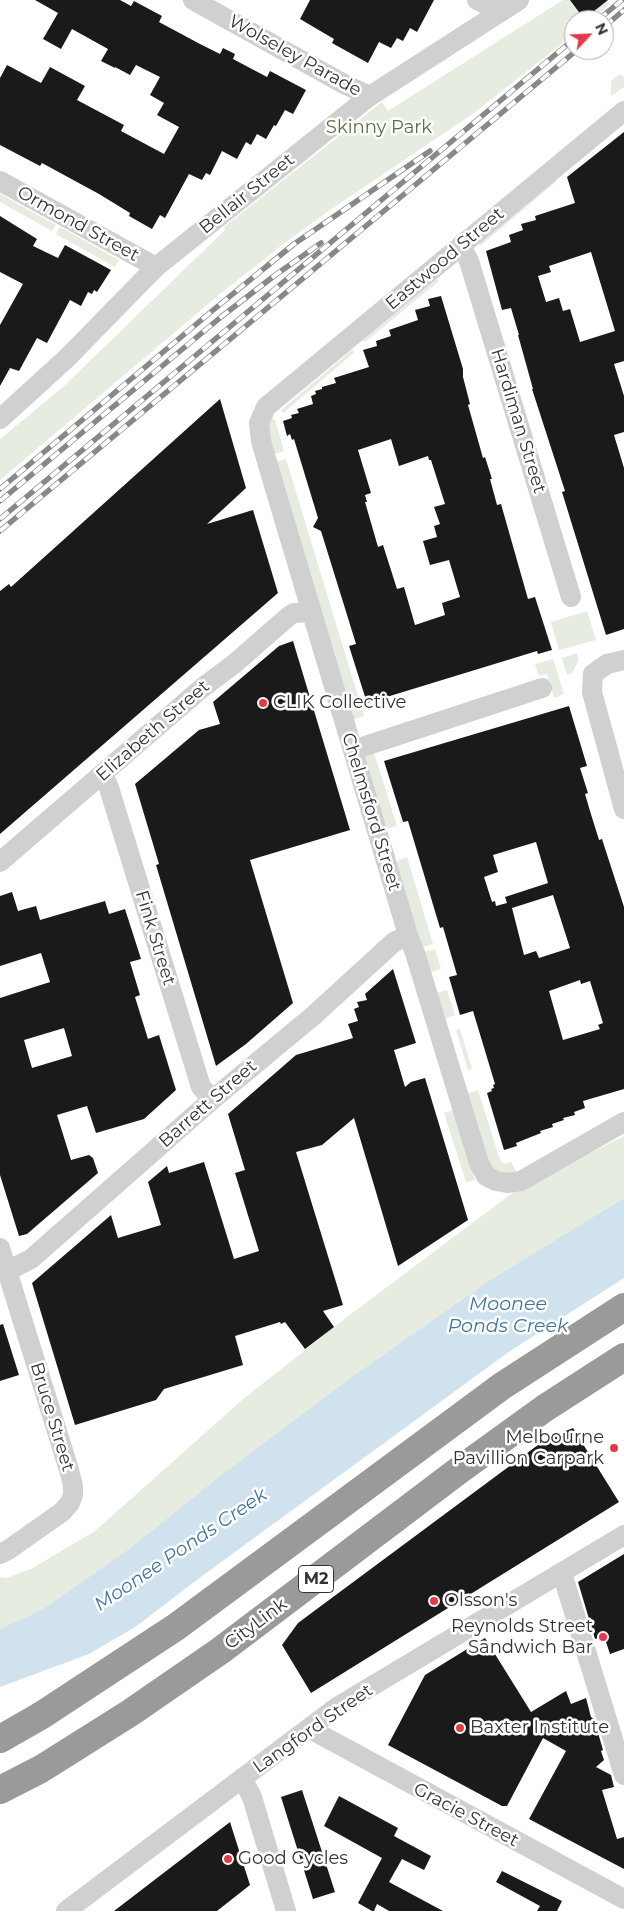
<!DOCTYPE html>
<style>
body{margin:0}
#map{position:relative;width:624px;height:1911px;overflow:hidden;background:#fff;font-family:Montserrat,sans-serif}
canvas{display:block}
.north{position:absolute;left:564px;top:10px;width:50px;height:50px;box-sizing:border-box;background:#fff;border:1px solid #adadad;border-radius:50%;rotate:65deg;font-size:14px;font-weight:700;line-height:20px;text-align:center;color:#333}
.north::after{content:'';display:block;margin:auto;width:18px;height:22px;background:#e63946;clip-path:polygon(50% 0,100% 100%,50% 72%,0 100%)}
</style>
<div id="map">
<canvas width="624" height="1911"></canvas>
<div class="north">N</div>
</div>
<script>
const context = document.querySelector('canvas').getContext('2d');
context.lineJoin = 'round';
function paint(path, color) {
  context.fillStyle = color;
  context.fill(path, 'evenodd');
}
function shape(rows) {
  const path = new Path2D();
  for (const r of rows) {
    path.moveTo(r[0], r[1]);
    for (let i = 2; i < r.length; i += 2) path.lineTo(r[i], r[i + 1]);
  }
  return path;
}
function trace(path, color, width, dash) {
  context.strokeStyle = color;
  context.lineWidth = width;
  context.lineCap = dash ? 'butt' : 'round';
  context.setLineDash(dash || []);
  context.stroke(path);
}
function label(font, color, halo, rows, align = 'center') {
  context.font = font + ' Montserrat,sans-serif';
  context.lineWidth = 5;
  context.setLineDash([]);
  context.textBaseline = 'middle';
  context.strokeStyle = halo;
  context.fillStyle = color;
  for (const [text, x, y, turn = 0] of rows) {
    context.save();
    context.translate(x, y);
    context.rotate((+turn || 0) * Math.PI / 180);
    context.textAlign = isNaN(turn) ? turn : align;
    if (halo) context.strokeText(text, 0, 0);
    context.fillText(text, 0, 0);
    context.restore();
  }
}
const green = shape([
 [563,0,607,0,610,4,591,20,574,20,574,34,474,113,330,210,282,245,220,294,0,480,0,439,62,388,225,230,224,227,382,102,388,111],
 [620,74,624,77,624,87,611,96,611,81],
 [555,177,557,181,480,246,479,243],
 [0,194,56,225,52,231,0,202],
 [60,227,119,260,115,267,56,234],
 [437,279,439,281,365,342,363,340],
 [352,350,355,352,283,413,281,410],
 [272,418,275,420,284,451,269,456,262,426],
 [286,459,364,716,353,720,274,462],
 [587,611,596,640,559,650,551,622],
 [577,653,579,660,572,673,567,675,562,658],
 [553,659,564,694,554,698,547,674,539,676,535,664],
 [374,753,397,826,385,829,363,756],
 [407,857,433,944,423,947,394,869,399,860],
 [435,949,441,969,430,972,424,952],
 [447,990,455,1015,444,1019,436,993],
 [460,1029,472,1069,468,1070,456,1030],
 [478,1090,498,1154,501,1161,505,1164,511,1162,516,1171,515,1174,506,1175,490,1170,463,1095],
 [454,1110,475,1180,466,1182,444,1113],
 [624,1136,624,1198,487,1282,346,1381,211,1483,129,1549,43,1609,0,1629,0,1577,6,1578,31,1569,95,1531,242,1400,347,1317,515,1191]
]);
const water = shape([
 [624,1198,624,1286,447,1404,147,1620,89,1654,0,1687,0,1629,43,1609,129,1549,211,1483,346,1381,487,1282]
]);
const pier = shape([
 [624,1278,624,1289,448,1406,148,1622,125,1635,198,1579,510,1351]
]);
const building = shape([
 [35,0,120,0,131,6,134,1,162,16,159,22,200,44,220,54,223,48,235,54,233,59,267,77,270,71,306,90,293,114,285,110,276,126,274,125,266,139,257,134,251,145,246,142,237,159,222,151,210,175,206,173,202,180,189,174,165,218,160,215,152,229,129,216,130,213,99,194,42,163,40,166,0,145,0,78,7,65,41,83,50,67,85,86,77,100,124,125,121,131,164,154,179,127,157,115,164,103,150,95,160,77,136,65,130,75,115,67,115,68,101,61,108,49,72,29,61,49,43,39,58,13],
 [310,0,434,0,417,32,410,28,403,41,397,38,391,48,379,42,368,63,332,43,334,39,300,19],
 [570,0,608,0,584,19],
 [624,132,624,361,614,364,624,396,624,432,614,435,624,468,624,629,606,635,562,492,565,491,532,389,533,389,518,335,519,335,511,308,502,310,486,251,511,242,509,235,523,230,521,224,536,220,535,216,575,203,567,177],
 [591,252,615,331,580,342,570,309,563,311,559,298,546,302,538,276,551,272,549,266],
 [0,216,37,239,33,246,58,258,65,245,111,270,97,292,94,290,92,294,88,292,81,306,70,300,47,343,37,338,19,371,10,368,0,386,0,325,23,284,0,272],
 [441,296,463,369,463,377,470,404,468,405,483,458,485,457,492,479,490,479,497,505,501,504,528,599,535,597,552,650,538,654,537,651,367,703,349,646,356,644,348,618,321,531,313,527,318,518,294,439,292,440,290,434,287,436,283,421,292,418,291,415,299,413,297,409,313,404,311,396,316,394,315,391,322,389,322,387,336,383,334,378,369,367,363,350,377,346,376,341,391,336,389,330,418,320,415,310,430,306,428,299],
 [391,439,399,466,428,456,429,460,431,460,445,504,434,507,440,524,434,526,437,537,423,541,430,565,449,560,460,597,442,603,445,615,415,625,404,587,397,589,383,545,378,547,365,502,367,502,365,495,371,493,358,450],
 [220,399,246,488,207,524,253,510,278,593,0,834,0,591,9,584,11,587],
 [293,641,350,830,250,860,293,1003,246,1044,216,1066,156,865,159,864,135,784,199,730,220,724,213,702,279,646],
 [569,706,587,766,580,768,588,793,585,794,590,811,599,840,602,839,624,907,624,1089,583,1101,585,1108,574,1112,575,1115,563,1118,564,1120,552,1124,553,1127,540,1131,541,1133,516,1143,517,1146,504,1150,487,1093,492,1091,491,1089,494,1088,493,1085,495,1084,473,1011,460,1015,449,977,457,975,443,927,440,928,408,821,403,822,384,761],
 [536,842,548,883,505,897,507,903,496,906,495,901,492,902,484,877,498,872,493,855],
 [553,895,570,948,539,958,536,951,524,955,512,908],
 [580,980,581,984,590,981,603,1023,598,1025,600,1029,563,1040,549,991],
 [12,892,18,911,36,906,40,920,105,901,109,914,125,909,141,959,130,962,140,995,135,997,148,1039,159,1035,176,1090,144,1119,96,1133,87,1106,57,1115,71,1160,89,1155,93,1158,98,1173,27,1234,19,1236,0,1175,0,998,50,982,41,953,0,966,0,896],
 [64,1028,72,1056,32,1068,24,1040],
 [393,969,416,1043,394,1050,405,1087,411,1082,425,1078,468,1220,398,1266,354,1118,322,1145,296,1152,343,1305,323,1311,334,1327,305,1349,285,1322,281,1324,280,1322,235,1336,243,1365,164,1389,156,1400,75,1425,32,1283,111,1215,118,1238,161,1225,148,1182,167,1166,169,1173,204,1162,234,1259,259,1251,235,1173,245,1170,228,1114,296,1055,353,1038,348,1024,358,1021,354,1009,359,1007,357,1002,367,1000,365,994],
 [3,1324,19,1375,0,1381,0,1325],
 [573,1428,619,1502,311,1693,282,1645,298,1623,546,1439],
 [624,1554,624,1649,610,1654,604,1636,595,1639,578,1582],
 [485,1638,531,1712,566,1691,571,1704,586,1698,591,1717,594,1719,603,1750,601,1751,604,1760,596,1767,611,1775,614,1787,602,1790,617,1839,624,1837,624,1869,529,1819,566,1751,543,1738,507,1806,502,1806,388,1745,425,1675],
 [302,1790,335,1892,313,1899,281,1797],
 [339,1796,398,1828,394,1836,431,1856,424,1870,402,1859,389,1882,443,1911,389,1911,377,1904,374,1911,372,1911,358,1903,382,1858,324,1826],
 [230,1822,250,1885,217,1911,114,1911],
 [502,1871,562,1901,557,1911,537,1911,540,1906,496,1882]
]);
const minor = shape([
 [193,0,344,84,370,96],
 [477,0,501,12],
 [624,111,266,407,259,423,261,441,273,482,408,935,415,953,479,1163,486,1176,496,1181,507,1183,521,1181,624,1122],
 [0,181,156,267],
 [461,246,469,261,571,597],
 [0,419,67,358,156,267,370,96,519,0],
 [624,660,607,664,593,674,592,692,624,809],
 [353,750,542,688],
 [103,774,109,788,201,1087,213,1099],
 [0,862,202,688,234,664,289,616,294,613,311,612],
 [0,1248,69,1470,73,1485,73,1495,70,1503,62,1512,8,1550,0,1554],
 [7,1271,31,1259,213,1099,313,1016,394,942,408,935],
 [562,1573,624,1775],
 [310,1729,624,1899],
 [242,1778,252,1797,286,1911],
 [66,1911,337,1707,624,1535]
]);
const highway = shape([
 [0,1739,42,1715,176,1627,502,1386,624,1307]
]);
const rail = shape([
 [598,20,622,0],
 [604,27,624,10],
 [0,489,212,311,294,244,430,151],
 [0,501,221,317,274,276,321,243],
 [0,519,574,39],
 [0,531,577,50]
]);
const highwayBridge = shape([
 [0,1790,41,1769,130,1713,220,1651,458,1471,545,1408,624,1357]
]);
const markers = [
 [263,703,5,"#e63946"],
 [614,1448,5,"#e63946"],
 [434,1601,5,"#e63946"],
 [603,1637,5,"#e63946"],
 [460,1728,5,"#e63946"],
 [228,1859,5,"#e63946"]
];
const shields = [
 [316,1579,35]
];
const shieldNames = [
 ["M2",316,1579]
];
const streetNames = [
 ["Wolseley Parade",295,56,29],
 ["Bellair Street",247,194,-39],
 ["Ormond Street",78,224,29],
 ["Eastwood Street",445,259,-40],
 ["Hardiman Street",518,421,73],
 ["Elizabeth Street",153,731,-41],
 ["Chelmsford Street",371,812,73],
 ["Fink Street",155,938,73],
 ["Barrett Street",208,1104,-41],
 ["Bruce Street",52,1417,73],
 ["CityLink",256,1624,-37],
 ["Langford Street",313,1729,-35],
 ["Gracie Street",466,1815,28]
];
const parkNames = [
 ["Skinny Park",379,128]
];
const poiNames = [
 ["CLIK Collective",273,703],
 ["Melbourne",604,1438,"right"],
 ["Pavillion Carpark",604,1459,"right"],
 ["Olsson's",444,1601],
 ["Reynolds Street",593,1627,"right"],
 ["Sandwich Bar",593,1648,"right"],
 ["Baxter Institute",470,1728],
 ["Good Cycles",238,1859]
];
const waterNames = [
 ["Moonee",508,1304],
 ["Ponds Creek",508,1326],
 ["Moonee Ponds Creek",181,1550,-34]
];
paint(green, '#e6ecdf');
paint(water, '#cfe2ee');
paint(pier, '#fff');
paint(building, '#1a1a1a');
trace(minor, '#d0d0d0', 20);
trace(highway, '#9a9a9a', 28);
trace(rail, '#888', 5.5);
trace(rail, '#fff', 4, [11]);
trace(highwayBridge, '#9a9a9a', 28);
for (const [x, y, r, color] of markers) {
  const dot = new Path2D();
  dot.arc(x, y, r, 0, 2 * Math.PI);
  context.fillStyle = color;
  context.fill(dot);
  trace(dot, '#fff', 2);
}
for (const [x, y, w] of shields) {
  const box = new Path2D();
  box.roundRect(x - w / 2, y - 13.5, w, 27, 4);
  context.fillStyle = '#fff';
  context.fill(box);
  trace(box, '#333', 1);
}
label('bold 16px', '#333', null, shieldNames);
label('18px', '#333', '#fff', streetNames);
label('18px', '#56703f', '#fff', parkNames);
label('18px', '#333', '#fff', poiNames, 'left');
label('italic 19px', '#3f7597', '#fff', waterNames);
</script>
